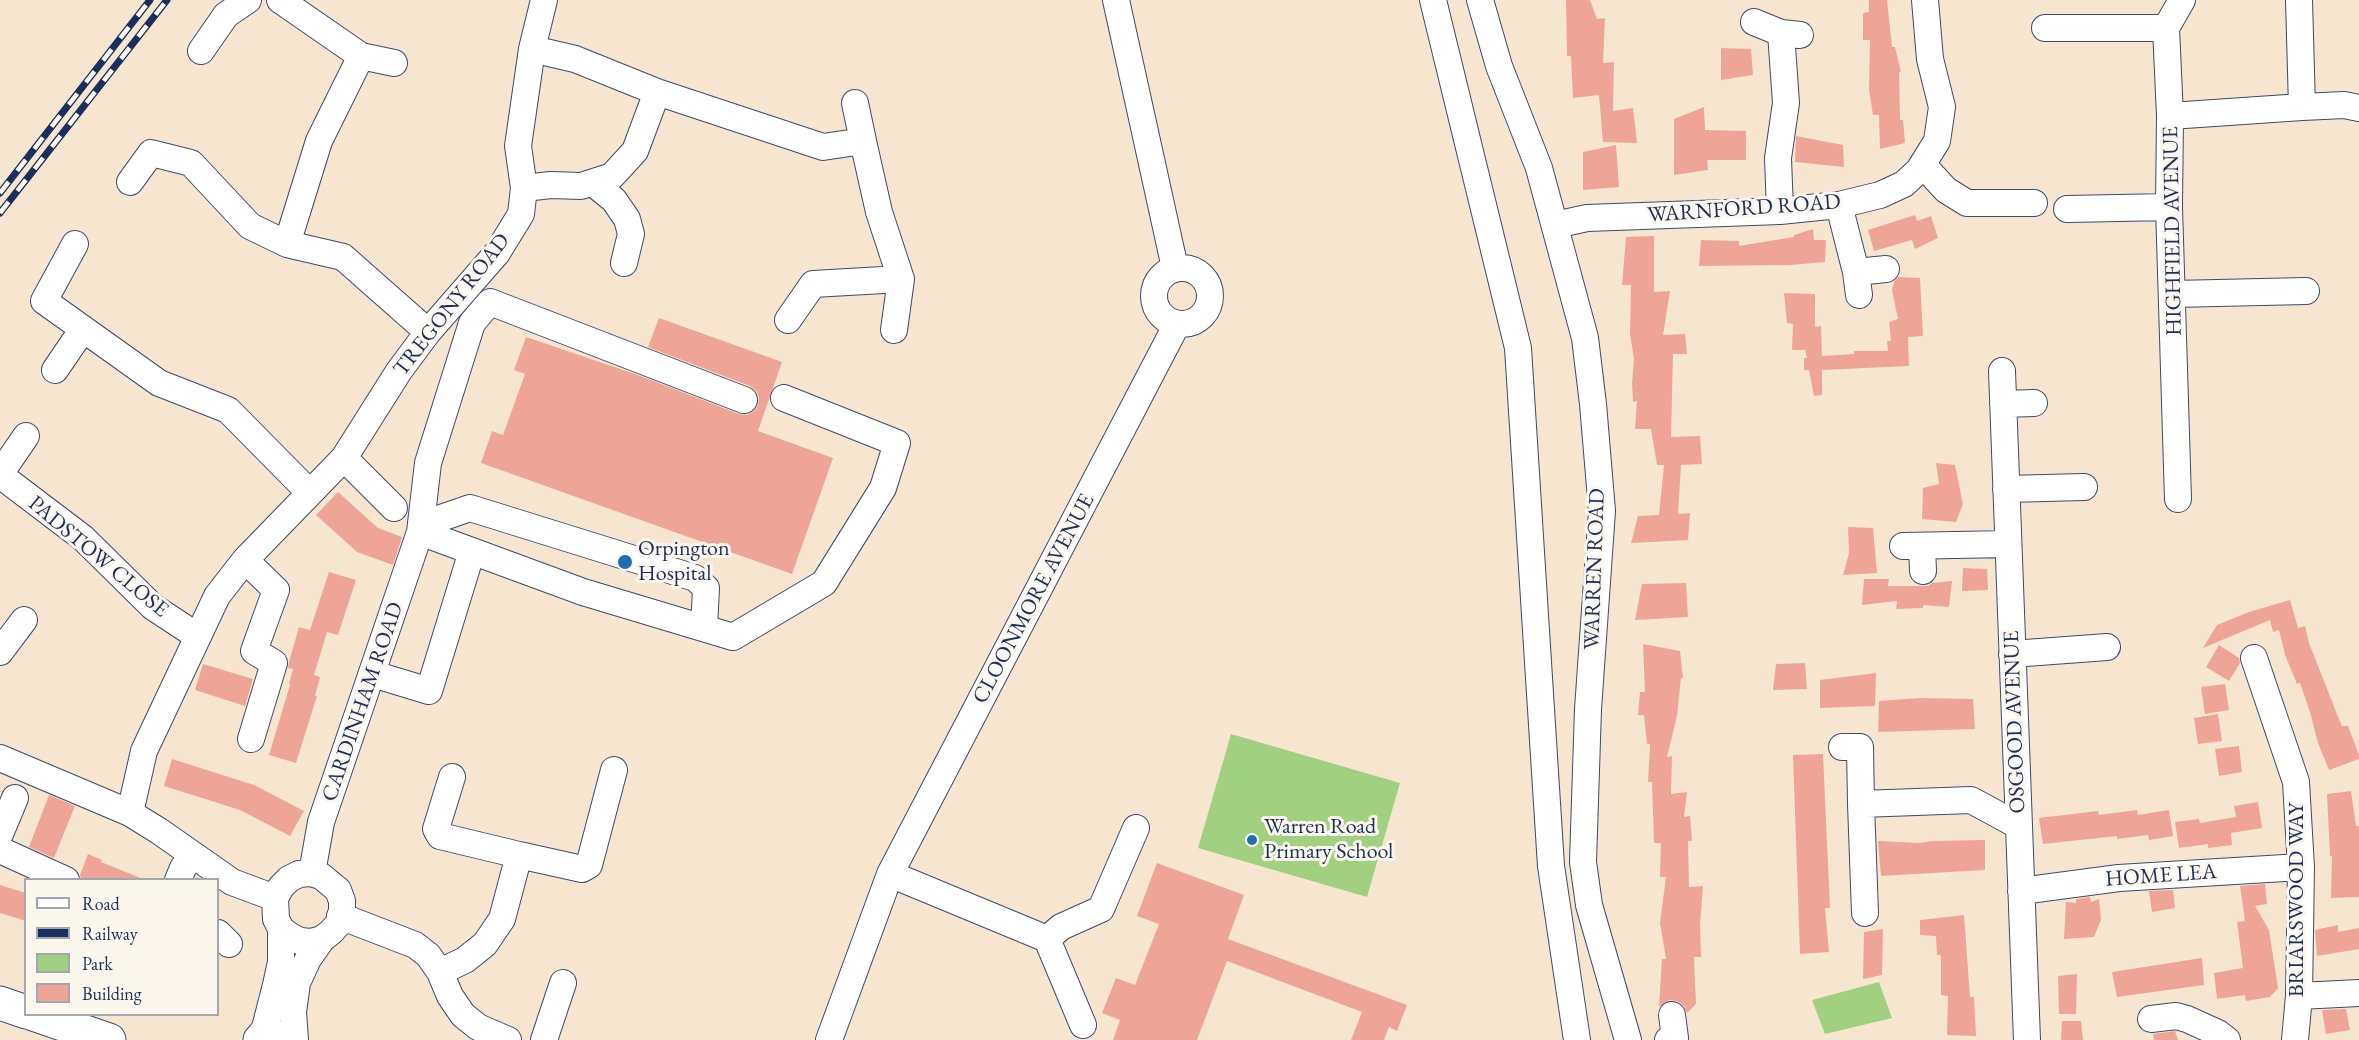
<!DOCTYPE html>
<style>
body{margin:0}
#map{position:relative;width:2359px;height:1040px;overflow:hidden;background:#f6e6cf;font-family:"EB Garamond",serif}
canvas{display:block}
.legend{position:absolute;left:24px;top:878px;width:195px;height:138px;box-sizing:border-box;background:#fbf7ec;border:2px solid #a1a7b3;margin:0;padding:8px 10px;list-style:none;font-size:18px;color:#1b2f5e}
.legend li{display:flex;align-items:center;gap:12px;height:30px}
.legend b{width:30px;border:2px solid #a1a7b3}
</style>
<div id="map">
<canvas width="2359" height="1040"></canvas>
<ul class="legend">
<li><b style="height:8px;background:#fff"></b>Road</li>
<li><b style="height:8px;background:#1b2f5e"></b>Railway</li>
<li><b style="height:16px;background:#a1d180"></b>Park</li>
<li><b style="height:16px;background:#eea596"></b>Building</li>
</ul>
</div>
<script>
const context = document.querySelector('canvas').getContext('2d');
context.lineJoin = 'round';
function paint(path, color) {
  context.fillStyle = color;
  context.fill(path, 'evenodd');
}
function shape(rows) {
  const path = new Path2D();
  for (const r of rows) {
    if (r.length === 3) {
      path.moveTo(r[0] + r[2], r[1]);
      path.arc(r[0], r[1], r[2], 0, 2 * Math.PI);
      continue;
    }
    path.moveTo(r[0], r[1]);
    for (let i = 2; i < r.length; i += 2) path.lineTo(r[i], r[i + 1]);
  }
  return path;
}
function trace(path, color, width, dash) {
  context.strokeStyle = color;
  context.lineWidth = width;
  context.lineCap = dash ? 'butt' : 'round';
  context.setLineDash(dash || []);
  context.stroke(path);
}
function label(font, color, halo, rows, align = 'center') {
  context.font = font + ' "EB Garamond",serif';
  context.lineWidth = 6;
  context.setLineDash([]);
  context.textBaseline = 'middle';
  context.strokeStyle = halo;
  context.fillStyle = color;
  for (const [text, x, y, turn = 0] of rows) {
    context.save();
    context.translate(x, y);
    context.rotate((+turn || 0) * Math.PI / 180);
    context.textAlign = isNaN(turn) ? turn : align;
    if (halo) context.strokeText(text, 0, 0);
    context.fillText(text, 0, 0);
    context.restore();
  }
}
const green = shape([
 [1231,734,1400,783,1367,897,1198,848],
 [1879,982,1892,1018,1825,1034,1812,1000]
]);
const building = shape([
 [1566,0,1590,0,1597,19,1605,18,1603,63,1614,62,1613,111,1633,108,1637,143,1603,142,1599,95,1573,98,1571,56,1567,56],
 [1869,0,1887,0,1892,47,1895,47,1901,72,1899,72,1900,120,1903,120,1905,143,1880,149,1879,115,1873,115,1869,90,1870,40,1863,40,1863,13,1869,12],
 [1721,48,1751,49,1753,75,1721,80],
 [1704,107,1705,130,1746,131,1746,160,1707,160,1708,170,1674,175,1674,119],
 [1796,136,1843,145,1844,167,1795,162],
 [1616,145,1619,187,1583,190,1583,152],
 [1915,215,1917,221,1931,216,1938,238,1915,249,1912,240,1874,251,1868,230],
 [1813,229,1814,240,1826,240,1825,262,1791,265,1699,266,1701,240,1739,241,1739,246,1794,237,1794,235],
 [1654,236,1654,292,1670,291,1663,335,1685,334,1687,354,1673,354,1671,437,1700,436,1702,464,1681,465,1678,514,1690,513,1688,540,1631,543,1638,516,1659,515,1664,465,1657,465,1651,429,1635,429,1637,401,1633,402,1632,383,1634,359,1630,334,1631,285,1622,285,1626,237],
 [1898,277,1920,278,1923,336,1908,337,1909,366,1822,370,1822,395,1814,396,1809,370,1804,370,1804,358,1807,358,1805,350,1792,350,1793,324,1787,323,1784,293,1815,294,1815,327,1821,326,1822,356,1854,354,1854,351,1888,351,1887,341,1891,341,1889,322,1898,319,1892,290,1894,282],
 [659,318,782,362,758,431,833,458,792,574,481,463,492,431,503,435,525,374,514,370,526,337,638,375,739,414,747,415,754,411,758,405,759,397,756,391,750,386,648,347],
 [1936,463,1955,465,1963,504,1956,522,1922,519,1923,488,1939,484],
 [338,492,378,528,402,537,393,565,357,552,316,515],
 [1848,527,1873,528,1877,573,1843,575,1849,553],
 [1963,568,1987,569,1988,590,1962,591],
 [329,572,356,580,338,635,327,632,314,675,320,677,315,696,317,696,296,763,269,755,290,685,289,684,293,669,288,668,289,662,299,627,310,630],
 [1864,579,1889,579,1888,586,1928,586,1932,583,1952,581,1949,607,1923,605,1923,608,1896,609,1897,601,1862,605],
 [1686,583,1688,617,1635,620,1642,584],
 [2290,600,2298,628,2305,626,2309,643,2337,714,2342,726,2348,726,2359,755,2359,759,2329,770,2318,743,2310,712,2300,683,2297,684,2285,655,2279,630,2273,632,2270,620,2203,648,2217,625,2249,612],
 [1643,644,1680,651,1683,678,1681,678,1677,716,1667,757,1672,756,1671,794,1687,792,1684,817,1690,816,1692,841,1688,841,1689,887,1703,886,1700,924,1701,957,1694,957,1696,1004,1687,1013,1683,1005,1677,1001,1669,1000,1659,1007,1662,959,1666,959,1660,923,1666,877,1660,877,1661,843,1654,843,1652,782,1648,782,1650,744,1647,744,1644,715,1638,715,1640,692,1645,692],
 [2219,645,2239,658,2240,663,2229,681,2206,667],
 [1805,663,1807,689,1773,690,1776,664],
 [203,664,253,679,245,706,195,690],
 [1876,673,1875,706,1820,708,1820,680],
 [2225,684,2229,710,2205,714,2201,687],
 [1920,698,1973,699,1975,729,1878,732,1879,701],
 [2218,714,2222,741,2198,744,2194,718],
 [2239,746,2242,772,2219,776,2215,749],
 [1823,754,1830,908,1825,908,1829,952,1800,954,1793,755],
 [172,759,254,785,304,811,290,836,240,810,164,786],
 [2351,791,2356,826,2359,826,2359,897,2331,898,2332,856,2330,856,2327,794],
 [49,795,75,806,54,858,29,847],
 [2258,802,2262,828,2231,833,2232,845,2208,848,2208,844,2179,848,2175,822,2199,819,2200,823,2236,817,2234,806],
 [2137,810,2138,815,2169,810,2173,836,2149,840,2148,835,2117,839,2117,836,2043,844,2039,818,2098,811,2099,815],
 [1985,840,1985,870,1881,876,1878,841,1920,843,1932,841],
 [88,854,102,860,101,862,143,879,81,879,80,875],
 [1157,863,1244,895,1228,939,1407,1005,1397,1031,1389,1027,1384,1040,1351,1040,1362,1012,1227,961,1197,1040,1113,1040,1120,1020,1102,1013,1116,978,1135,985,1159,924,1137,916],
 [2265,884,2267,904,2255,906,2269,930,2278,988,2270,997,2246,1001,2245,995,2217,999,2214,973,2243,968,2237,922,2245,921,2240,886],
 [0,885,26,893,26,921,0,913],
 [2173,890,2175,908,2152,912,2149,891],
 [2090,897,2091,902,2099,899,2101,920,2094,937,2064,939,2066,902,2076,903,2076,899],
 [1964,915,1970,997,1974,997,1976,1036,1947,1035,1948,996,1941,995,1941,955,1937,955,1936,936,1920,935,1920,920],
 [2338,925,2338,932,2359,928,2359,949,2317,956,2315,930],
 [1883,929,1882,975,1863,979,1864,932],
 [2202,958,2204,985,2117,997,2112,972],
 [2077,974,2076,1014,2059,1014,2058,976],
 [2346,1009,2350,1030,2326,1034,2322,1010],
 [2062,1021,2081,1021,2083,1040,2061,1040],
 [2175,1031,2178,1040,2154,1040,2153,1034]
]);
const minor = shape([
 [280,0,361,56,319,141,287,244,343,257,428,332],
 [1116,0,1175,268],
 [1433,0,1518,348,1551,866,1577,1040],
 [1480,0,1499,66,1539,168,1585,338,1593,404,1602,511,1588,709,1583,862,1589,905,1628,1040],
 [2299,0,2302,107],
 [1754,22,1781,33,1800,35],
 [2045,28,2166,28,2170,116],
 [2166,28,2182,0],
 [532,49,575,59,657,92,823,147,863,141,879,212,901,279,894,330],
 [201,51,226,15,248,0],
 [361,56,394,63],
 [855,103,863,141],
 [1923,165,1946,190,1967,203,2034,203],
 [130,182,151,153,191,163,250,226,287,244],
 [593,183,614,200,627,219,631,234,624,263],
 [524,188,551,185,581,186,612,176,635,151,657,92],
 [1839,205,1856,272,1859,295],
 [2067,209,2169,207],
 [1780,211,1778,158,1786,103,1781,33],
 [1555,225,1587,218,1780,211,1839,205,1880,195,1904,184,1919,170,1937,141,1942,107,1930,59,1925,0],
 [75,244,44,301,159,383,228,410,310,493],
 [1182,296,28],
 [1856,272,1886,269],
 [2173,294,2306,291],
 [788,320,813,284,901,279],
 [55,370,83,329],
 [2002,371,2027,1040],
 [2003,404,2034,403],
 [344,458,394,508],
 [0,474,26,436],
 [0,475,83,538,153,607,197,636],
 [2006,489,2084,487],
 [2178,499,2169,207,2170,116,2302,107,2344,105,2359,108],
 [420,532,583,592,733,637,824,583,883,488,897,443,784,398],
 [420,532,438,519,470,508,695,578,706,588,704,628],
 [1903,546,2008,544],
 [1922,546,1923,571],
 [245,560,276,590,254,651,274,663,251,739],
 [0,652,24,620],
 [2012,654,2107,647],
 [2254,658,2296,782,2301,867,2299,996,2295,1040],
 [373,674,429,691,472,551],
 [1842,747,1860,747,1861,804],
 [0,758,130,813],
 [452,777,436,829,440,836,519,855],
 [0,834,15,798],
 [0,850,66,880],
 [312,873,321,822,420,532,428,463,472,323,490,302,744,400],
 [890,874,1047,939],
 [178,880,183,868,193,855],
 [2021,891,2119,878,2301,867],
 [275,898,232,882,159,831,130,813,144,751,217,596,245,560,344,458,399,371,428,332,497,253,521,214,524,188,518,146,532,49,544,0],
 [1865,913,1861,804,1971,800,2019,826],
 [340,916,415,945,428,955,440,972,465,960,485,944,502,919,519,855,582,869,589,865,614,770],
 [218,933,229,944],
 [440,972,450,996,463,1015,478,1027,508,1040],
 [2299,996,2359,993],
 [2151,1019,2176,1016,2187,1019,2218,1033,2227,1040],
 [1083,1025,1047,939,1061,927,1101,909,1136,828],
 [257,1040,265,1028,276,985,281,962,281,929],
 [295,1040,293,1012,297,983,308,959,322,939,331,932,339,923,342,912,342,901,338,890,321,876,310,873,299,874,289,879,281,887,275,898,276,919,281,929,290,936,300,941,311,942,322,939],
 [544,1040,563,983],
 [829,1040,890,874,1177,324],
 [1668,1040,1675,1038,1672,1015]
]);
const major = shape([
 [0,1003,26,1012],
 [33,1014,109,1040],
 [260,1040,276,1037,288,1040]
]);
const rail = shape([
 [0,193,150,0],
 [0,213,167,0]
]);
const markers = [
 [625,562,8,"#1f6fb2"],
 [1252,840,6,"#1f6fb2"]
];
const streetNames = [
 ["WARNFORD ROAD",1744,209,-4],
 ["HIGHFIELD AVENUE",2173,231,-91],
 ["TREGONY ROAD",452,305,-52],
 ["PADSTOW CLOSE",98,557,40],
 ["WARREN ROAD",1595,569,-88],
 ["CLOONMORE AVENUE",1034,599,-62],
 ["CARDINHAM ROAD",363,702,-71],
 ["OSGOOD AVENUE",2015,722,-92],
 ["HOME LEA",2161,876,-4],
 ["BRIARSWOOD WAY",2297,900,-90]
];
const poiNames = [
 ["Orpington",638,549],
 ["Hospital",638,574],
 ["Warren Road",1264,827],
 ["Primary School",1264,852]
];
paint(green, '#a1d180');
paint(building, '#eea596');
trace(minor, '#3c4a6f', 28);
trace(major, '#3c4a6f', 35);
trace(minor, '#fff', 26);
trace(major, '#fff', 33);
trace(rail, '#1b2f5e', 7);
trace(rail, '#fbf7ec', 4.5, [14]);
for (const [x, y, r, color] of markers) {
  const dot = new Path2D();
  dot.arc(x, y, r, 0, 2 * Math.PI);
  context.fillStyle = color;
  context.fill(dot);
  trace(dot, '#fbf7ec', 2);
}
label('22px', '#1b2f5e', '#fbf7ec', streetNames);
label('22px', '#1b2f5e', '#fbf7ec', poiNames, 'left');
</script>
